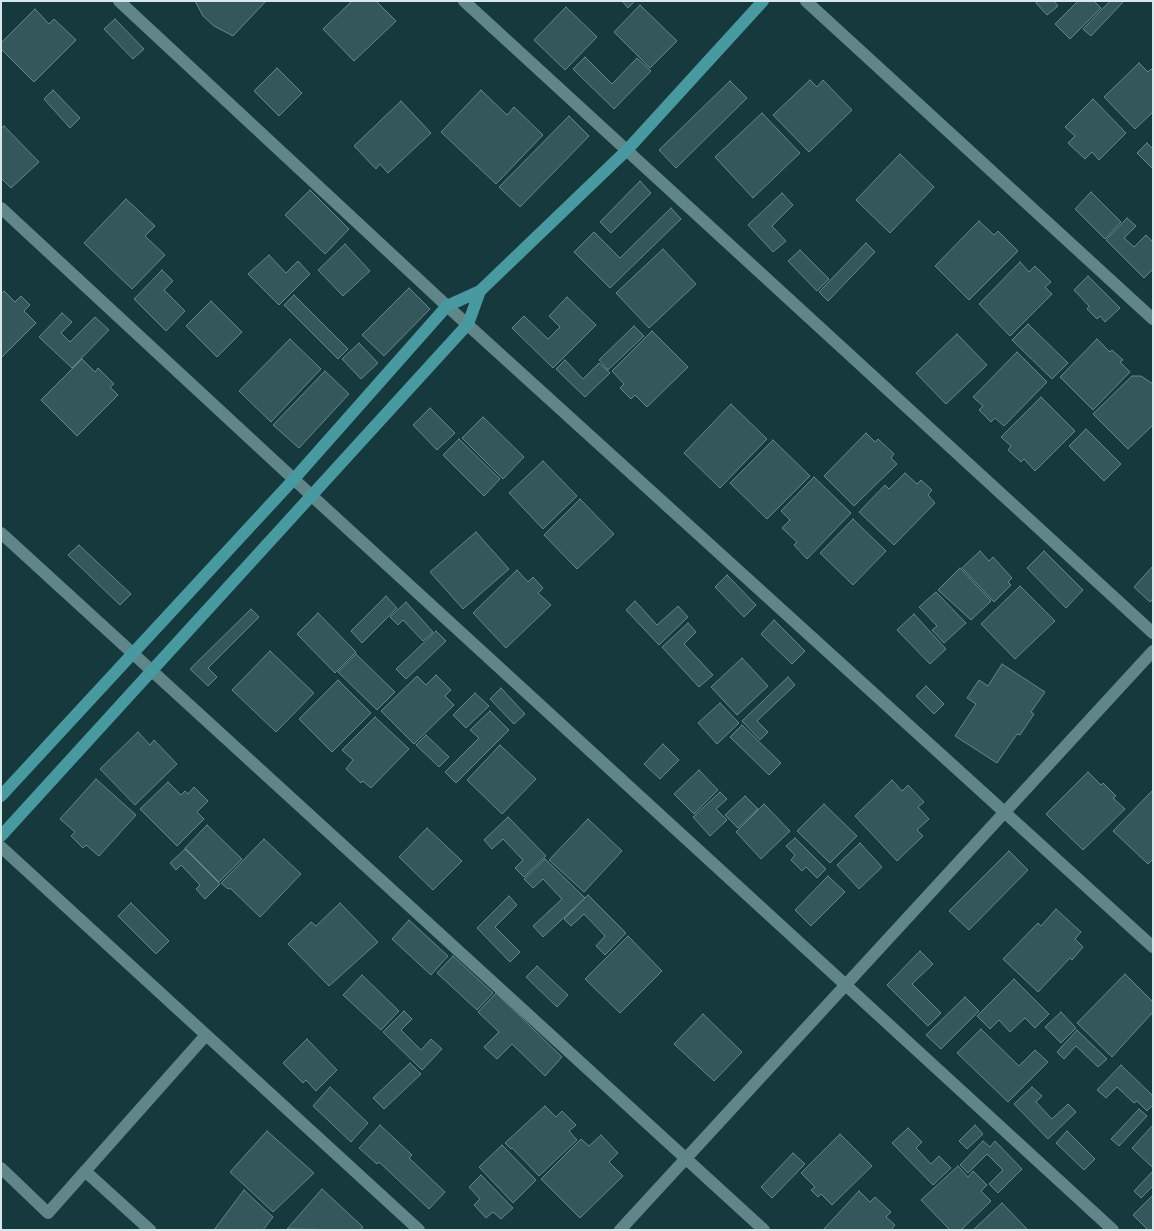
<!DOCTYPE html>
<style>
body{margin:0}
#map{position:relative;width:1154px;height:1231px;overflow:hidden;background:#15393c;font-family:Quicksand,sans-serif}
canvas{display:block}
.frame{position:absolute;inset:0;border:2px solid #d5e8ea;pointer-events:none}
</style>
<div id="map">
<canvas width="1154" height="1231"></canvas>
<div class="frame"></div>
</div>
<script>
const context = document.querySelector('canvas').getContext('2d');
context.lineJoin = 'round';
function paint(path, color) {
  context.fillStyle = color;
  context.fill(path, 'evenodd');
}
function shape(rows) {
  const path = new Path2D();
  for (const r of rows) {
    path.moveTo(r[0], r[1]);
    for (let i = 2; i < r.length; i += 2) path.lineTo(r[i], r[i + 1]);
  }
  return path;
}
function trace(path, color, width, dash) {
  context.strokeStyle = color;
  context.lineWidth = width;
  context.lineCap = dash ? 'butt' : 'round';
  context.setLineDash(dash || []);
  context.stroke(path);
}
const building = shape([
 [195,1,266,1,233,36,214,26,203,16,195,1],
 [352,1,376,1,396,21,354,61,323,29,352,1],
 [622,1,635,1,628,8,622,1],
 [1038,1,1054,1,1058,6,1047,15,1036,3,1038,1],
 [1078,1,1094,1,1101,8,1070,39,1055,24,1078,1],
 [1110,1,1124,1,1091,36,1083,29,1110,1],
 [640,5,677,41,650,68,614,32,640,5],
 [566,7,597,37,565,70,534,40,566,7],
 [35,9,49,24,54,19,76,40,34,82,1,49,1,43,35,9],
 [115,19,144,49,133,59,104,29,115,19],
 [585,57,612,84,637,58,651,71,614,109,573,69,585,57],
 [1139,63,1148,72,1151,69,1153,71,1153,112,1135,129,1104,97,1139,63],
 [277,68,302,93,279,116,254,91,277,68],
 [810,80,817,87,823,80,852,110,809,152,773,115,810,80],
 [730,81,747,98,676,168,659,150,730,81],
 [53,90,80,118,70,128,44,99,53,90],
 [481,90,507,115,514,107,543,135,496,184,441,132,481,90],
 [1093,99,1126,133,1099,160,1092,152,1085,159,1068,143,1075,136,1065,127,1093,99],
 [401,101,431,133,388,173,380,164,376,169,354,146,401,101],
 [762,113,800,153,753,198,715,157,762,113],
 [569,116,589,136,520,207,499,187,569,116],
 [4,126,39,162,11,188,1,178,1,128,4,126],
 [1147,143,1153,149,1153,169,1137,153,1147,143],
 [900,154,934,187,890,233,856,200,900,154],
 [640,181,651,193,611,233,600,222,640,181],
 [310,190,349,229,325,254,285,215,310,190],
 [1091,192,1121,222,1105,239,1075,209,1091,192],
 [782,193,793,205,772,226,786,241,773,252,748,225,782,193],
 [126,199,155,226,145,236,165,255,132,289,84,243,126,199],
 [671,208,681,219,610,288,574,252,594,232,620,258,671,208],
 [1127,218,1136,226,1124,238,1134,247,1146,235,1153,242,1153,269,1144,278,1106,240,1127,218],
 [979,221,994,235,998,231,1018,251,969,300,935,266,979,221],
 [866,243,875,252,828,301,819,292,866,243],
 [345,244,370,271,343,296,318,270,345,244],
 [663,249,696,284,649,328,616,293,663,249],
 [800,250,829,279,817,291,788,261,800,250],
 [269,255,286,273,298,261,310,274,279,305,248,274,269,255],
 [1020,262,1029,272,1035,266,1051,282,1045,287,1052,294,1010,336,979,304,1020,262],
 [162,270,173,281,164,290,185,311,166,331,134,299,162,270],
 [1088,276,1120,308,1105,322,1100,316,1097,319,1087,309,1089,306,1074,290,1088,276],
 [409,288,430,309,384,356,362,335,409,288],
 [4,291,15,302,21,296,30,305,24,311,36,323,1,358,1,294,4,291],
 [294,295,348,349,338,359,284,305,294,295],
 [567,297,596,325,553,368,512,328,524,316,548,339,560,327,549,316,567,297],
 [211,301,242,332,217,357,186,326,211,301],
 [62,313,72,322,61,333,70,342,95,317,109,330,72,368,39,337,62,313],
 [1028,324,1068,363,1052,379,1012,340,1028,324],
 [634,326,644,336,608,370,599,360,634,326],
 [652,331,688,367,647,407,635,395,631,399,620,388,624,384,612,371,652,331],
 [957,334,987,365,946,404,916,373,957,334],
 [290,339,321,369,271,422,239,391,290,339],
 [1097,339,1110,352,1112,350,1123,360,1120,362,1130,372,1093,410,1060,377,1097,339],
 [359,343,378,363,361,379,342,359,359,343],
 [1017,352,1047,382,1004,426,995,418,991,422,979,410,983,406,973,397,1017,352],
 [82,359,95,372,98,368,114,384,110,387,118,395,77,436,41,400,82,359],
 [565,360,583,379,599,363,610,373,585,397,556,369,565,360],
 [325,371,349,394,299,448,273,425,325,371],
 [1132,376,1141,376,1153,384,1153,425,1128,449,1093,414,1132,376],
 [1041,397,1075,431,1035,471,1024,459,1021,462,1008,450,1011,446,1001,437,1041,397],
 [731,404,767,439,720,488,684,453,731,404],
 [430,408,455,433,437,450,413,425,430,408],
 [483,417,524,457,503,479,462,438,483,417],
 [1086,429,1121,464,1104,481,1069,446,1086,429],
 [866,433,875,442,878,439,894,454,891,458,897,464,854,506,824,476,866,433],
 [459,439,500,479,484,496,443,455,459,439],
 [773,440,810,476,767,519,730,483,773,440],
 [543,461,577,496,543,529,509,493,543,461],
 [905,473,917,484,921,480,932,490,928,495,935,503,894,545,859,512,885,485,889,489,905,473],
 [814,477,851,513,807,559,794,545,797,542,782,528,790,520,781,511,814,477],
 [580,499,614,534,577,569,544,535,580,499],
 [853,519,886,551,853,585,820,553,853,519],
 [476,532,509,569,463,609,430,572,476,532],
 [79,545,131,594,120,605,68,555,79,545],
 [980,551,989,561,993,557,1012,578,1008,582,1011,585,994,602,962,568,980,551],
 [1044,551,1083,590,1066,608,1027,568,1044,551],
 [1153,566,1153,599,1150,602,1134,587,1153,566],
 [960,568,991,601,971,620,938,590,960,568],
 [517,570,528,582,533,577,543,588,538,593,551,605,506,648,473,613,517,570],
 [727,575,756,605,744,617,715,587,727,575],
 [1020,586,1055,621,1015,659,981,624,1020,586],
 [936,592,966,623,944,643,932,630,937,626,919,607,936,592],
 [386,596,397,608,362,643,351,631,386,596],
 [635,601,657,625,678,606,688,617,659,645,626,610,635,601],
 [406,602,433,632,423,641,403,620,398,625,390,617,406,602],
 [251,609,259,617,208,668,217,677,208,686,190,669,251,609],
 [318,613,356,652,335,673,297,634,318,613],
 [914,614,946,649,930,664,897,630,914,614],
 [774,620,805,651,792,664,761,634,774,620],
 [688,623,696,632,684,644,713,675,699,687,662,647,688,623],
 [436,631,446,641,406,679,396,669,436,631],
 [270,651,314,693,276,732,232,690,270,651],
 [356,654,395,692,377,710,338,672,356,654],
 [742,658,768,686,737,715,711,687,742,658],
 [1002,664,1045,692,1031,712,1034,714,1020,735,1017,734,997,763,955,736,976,704,967,698,979,680,988,686,1002,664],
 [436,675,451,690,445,696,454,705,414,744,381,711,417,676,426,685,436,675],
 [788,677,795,685,757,721,768,732,760,740,742,721,788,677],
 [338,680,371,713,332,752,299,719,338,680],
 [926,686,944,704,934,714,916,696,926,686],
 [501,688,525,714,514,724,490,699,501,688],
 [475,693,489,706,466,728,453,715,475,693],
 [720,703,739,723,717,744,698,723,720,703],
 [490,711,509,730,456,783,445,772,479,738,470,730,490,711],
 [375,717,409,749,371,788,363,781,361,783,346,769,353,760,342,750,375,717],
 [742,725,781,763,769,775,730,737,742,725],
 [138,732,150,745,154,740,177,764,135,805,100,769,138,732],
 [426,735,449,757,439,767,416,745,426,735],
 [663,744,679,760,660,779,644,764,663,744],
 [500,745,536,779,502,814,467,780,500,745],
 [699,770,718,790,694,814,674,794,699,770],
 [1088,772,1101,785,1103,783,1116,796,1113,798,1125,809,1083,850,1046,814,1088,772],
 [96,779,136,815,99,856,86,845,83,848,71,836,75,832,60,819,96,779],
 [892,780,902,791,908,785,924,802,918,807,929,819,917,830,923,836,897,861,855,816,892,780],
 [168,782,181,795,185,791,188,794,194,787,208,801,197,812,204,819,177,846,140,809,168,782],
 [1153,790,1153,859,1148,864,1113,831,1153,790],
 [720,792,727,799,716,809,727,820,710,836,693,817,720,792],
 [745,796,758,809,738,828,725,815,745,796],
 [764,804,790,831,761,859,736,832,764,804],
 [824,804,857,836,830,863,797,831,824,804],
 [508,817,546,856,524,877,515,868,523,860,503,839,492,849,484,840,508,817],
 [588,819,622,851,584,892,549,860,588,819],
 [207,825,242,859,219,882,185,848,207,825],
 [427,828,462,861,433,890,399,857,427,828],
 [795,838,826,869,817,878,806,867,802,871,791,860,795,855,786,846,795,838],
 [264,839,301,874,260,917,230,888,228,889,221,883,264,839],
 [860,843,882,867,859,889,837,865,860,843],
 [185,849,220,884,205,899,196,889,200,885,181,865,176,870,170,863,185,849],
 [1009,851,1028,870,969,930,949,911,1009,851],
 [545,859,585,898,543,937,533,926,562,899,543,879,533,888,524,879,545,859],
 [828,876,845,892,811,926,795,910,828,876],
 [588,895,626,933,605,955,596,946,605,936,584,914,571,926,564,919,588,895],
 [509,896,517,905,495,927,520,952,510,962,477,928,509,896],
 [131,903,169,941,156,954,118,916,131,903],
 [340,903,378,942,329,986,288,944,311,922,316,926,340,903],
 [1056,909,1081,932,1075,939,1083,947,1072,960,1070,958,1038,992,1003,959,1038,923,1041,926,1056,909],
 [409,920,448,956,431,975,392,939,409,920],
 [628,936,662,971,620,1013,585,979,628,936],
 [920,951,933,964,912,984,941,1013,928,1026,887,985,920,951],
 [453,956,493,993,477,1010,437,973,453,956],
 [537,966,568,995,557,1007,526,977,537,966],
 [1125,974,1153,1002,1153,1012,1112,1057,1077,1023,1125,974],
 [362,975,399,1011,381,1030,343,995,362,975],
 [1014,979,1049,1014,1035,1028,1025,1018,1010,1032,999,1020,990,1029,977,1016,1014,979],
 [496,993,562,1057,545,1076,512,1044,497,1059,484,1047,499,1032,478,1012,496,993],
 [965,997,979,1011,941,1049,926,1035,965,997],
 [404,1011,412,1019,401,1030,421,1050,431,1039,442,1049,422,1070,383,1032,404,1011],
 [1061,1012,1076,1028,1061,1043,1045,1027,1061,1012],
 [703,1014,742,1052,714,1081,674,1044,703,1014],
 [981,1029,1019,1066,1035,1050,1048,1062,1008,1102,957,1053,981,1029],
 [1077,1030,1107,1059,1098,1067,1076,1046,1064,1059,1057,1052,1077,1030],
 [307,1039,337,1070,316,1091,306,1080,303,1083,283,1063,307,1039],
 [410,1063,421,1074,384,1109,373,1098,410,1063],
 [1121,1065,1153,1096,1153,1105,1147,1111,1137,1101,1134,1103,1117,1087,1106,1098,1097,1090,1121,1065],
 [330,1087,368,1123,351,1142,313,1106,330,1087],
 [1032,1087,1042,1096,1036,1102,1052,1119,1068,1104,1076,1112,1048,1139,1014,1104,1032,1087],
 [545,1106,556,1117,562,1111,576,1125,569,1131,577,1140,539,1176,512,1148,511,1149,505,1143,545,1106],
 [1139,1109,1147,1116,1119,1146,1111,1139,1139,1109],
 [380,1125,412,1155,409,1158,445,1192,429,1209,379,1162,377,1164,359,1148,380,1125],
 [975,1125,983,1134,967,1149,959,1141,975,1125],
 [1153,1125,1153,1168,1132,1148,1153,1125],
 [908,1128,922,1142,916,1148,931,1164,939,1156,951,1168,933,1185,892,1143,908,1128],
 [267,1131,314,1173,273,1212,230,1172,267,1131],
 [1067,1131,1095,1159,1084,1170,1056,1143,1067,1131],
 [840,1134,872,1166,832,1205,821,1194,818,1197,811,1190,815,1187,801,1173,840,1134],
 [601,1135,618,1153,609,1162,623,1176,580,1218,541,1179,581,1139,589,1146,601,1135],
 [983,1141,990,1147,995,1141,1022,1169,998,1193,989,1184,1003,1170,987,1154,968,1173,960,1165,983,1141],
 [502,1145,536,1180,513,1203,479,1167,502,1145],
 [793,1153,805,1164,772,1198,761,1187,793,1153],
 [958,1166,968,1177,973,1171,987,1185,981,1191,991,1201,961,1230,950,1230,921,1200,958,1166],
 [1153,1171,1153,1186,1141,1198,1134,1191,1153,1171],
 [481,1175,513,1208,501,1219,493,1212,486,1218,474,1205,480,1199,469,1187,481,1175],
 [322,1189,363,1227,360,1230,287,1229,322,1189],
 [244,1190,273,1217,263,1230,214,1230,244,1190],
 [859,1191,870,1202,875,1197,891,1212,886,1217,895,1225,891,1230,823,1230,859,1191],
 [1153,1195,1153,1230,1148,1230,1133,1215,1153,1195],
 [1002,1203,1028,1230,973,1230,1002,1203]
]);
const minor = shape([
 [119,1,447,306,1153,947],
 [464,1,1153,633],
 [806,1,1153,319],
 [1,208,312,496,1113,1230],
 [1,533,764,1230],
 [1,847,419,1230],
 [1,1168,48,1213,206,1035],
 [85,1171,150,1230],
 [620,1230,1153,651]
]);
const major = shape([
 [1,796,294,479,447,306,480,291,627,150,763,1],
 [1,836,468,324,480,291]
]);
paint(building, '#33575a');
trace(building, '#63898c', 1);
trace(minor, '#618689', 12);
trace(major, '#4999a0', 12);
</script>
